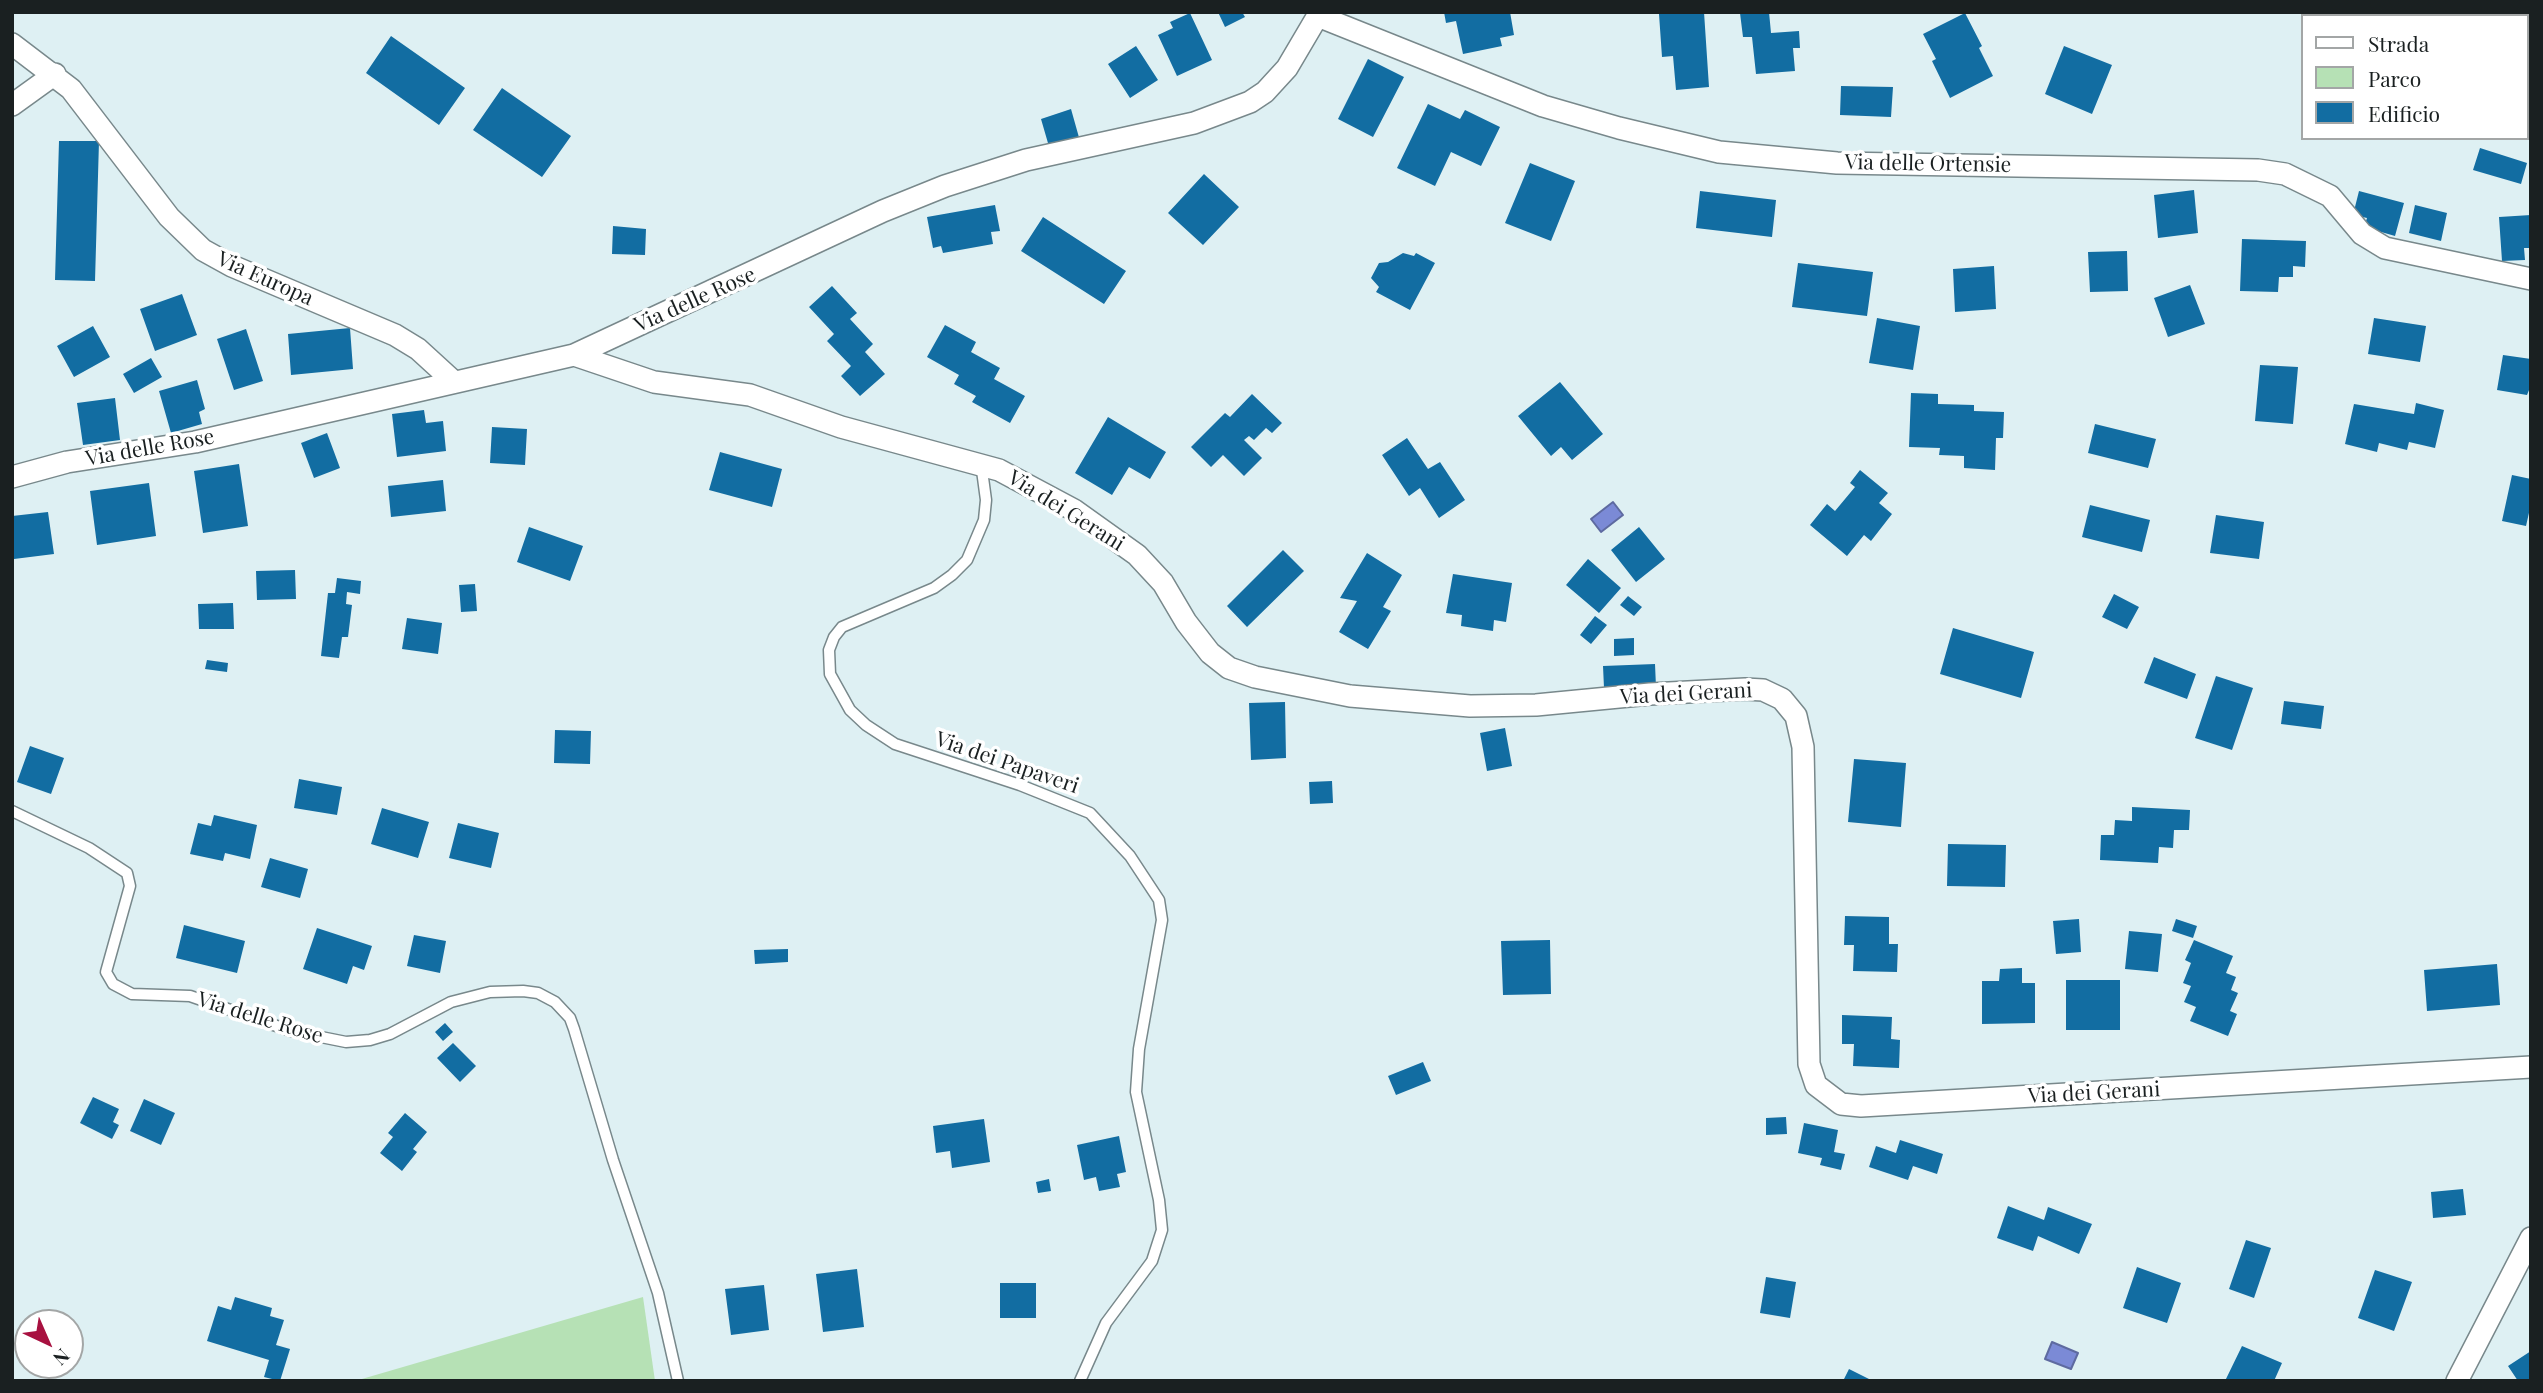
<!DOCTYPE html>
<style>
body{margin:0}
#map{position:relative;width:2543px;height:1393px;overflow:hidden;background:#def0f3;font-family:"Playfair Display",serif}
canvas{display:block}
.frame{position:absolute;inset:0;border:14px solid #1a2021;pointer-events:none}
.legend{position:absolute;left:2301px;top:14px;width:228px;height:126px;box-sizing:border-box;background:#fff;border:2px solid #a3a6a6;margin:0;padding:9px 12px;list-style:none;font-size:21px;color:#1a2021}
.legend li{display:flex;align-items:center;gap:14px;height:35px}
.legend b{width:35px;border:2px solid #a3a6a6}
.north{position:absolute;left:14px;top:1309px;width:70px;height:70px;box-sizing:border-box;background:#fff;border:2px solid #a3a6a6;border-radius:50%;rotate:136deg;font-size:19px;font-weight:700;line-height:28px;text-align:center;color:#1a2021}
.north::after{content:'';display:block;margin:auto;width:24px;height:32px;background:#a81140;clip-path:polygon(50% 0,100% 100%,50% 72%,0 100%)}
</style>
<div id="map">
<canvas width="2543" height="1393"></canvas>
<div class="frame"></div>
<ul class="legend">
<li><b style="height:9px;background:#fff"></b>Strada</li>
<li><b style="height:19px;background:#b6e1b5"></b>Parco</li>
<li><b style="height:19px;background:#126da2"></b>Edificio</li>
</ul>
<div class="north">N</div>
</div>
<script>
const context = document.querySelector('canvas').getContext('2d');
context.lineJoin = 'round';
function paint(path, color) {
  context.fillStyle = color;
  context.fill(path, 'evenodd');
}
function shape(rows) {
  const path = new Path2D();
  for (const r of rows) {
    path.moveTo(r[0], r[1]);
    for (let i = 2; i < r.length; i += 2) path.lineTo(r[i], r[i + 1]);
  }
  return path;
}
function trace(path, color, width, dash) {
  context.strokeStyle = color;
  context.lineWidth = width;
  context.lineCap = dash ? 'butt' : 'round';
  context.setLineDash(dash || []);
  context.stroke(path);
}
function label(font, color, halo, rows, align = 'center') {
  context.font = font + ' "Playfair Display",serif';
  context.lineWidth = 7;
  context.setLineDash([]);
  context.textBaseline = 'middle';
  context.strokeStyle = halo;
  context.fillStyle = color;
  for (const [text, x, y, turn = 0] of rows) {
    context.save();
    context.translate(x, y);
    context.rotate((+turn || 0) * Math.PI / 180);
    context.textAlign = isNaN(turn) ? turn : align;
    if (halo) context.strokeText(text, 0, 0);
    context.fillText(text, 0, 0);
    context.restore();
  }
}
const green = shape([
 [643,1297,655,1381,355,1381]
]);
const water = shape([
 [1613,502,1623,515,1601,532,1591,519,1613,502],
 [2052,1342,2078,1353,2071,1369,2045,1359,2052,1342]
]);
const building = shape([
 [1218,12,1242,12,1245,17,1225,27],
 [1444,12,1510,12,1514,35,1500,38,1502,46,1463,54,1456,21,1446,23],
 [1704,12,1709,87,1676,90,1673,56,1662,57,1659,14],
 [1769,12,1771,33,1799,31,1800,48,1793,48,1795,71,1756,74,1752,37,1743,37,1740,13],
 [2380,12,2379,16,2327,13,2327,12],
 [2484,12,2483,16,2452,13,2452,12],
 [1190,13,1212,60,1177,76,1158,35,1173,28,1170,22],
 [1965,13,1982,46,1979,48,1993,76,1950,98,1932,61,1936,59,1923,34],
 [391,36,465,88,439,125,366,73],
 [1136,46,1158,80,1130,98,1108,64],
 [2064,46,2112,65,2092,114,2045,94],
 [1368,59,1404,77,1373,137,1338,119],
 [1841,86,1893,87,1891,117,1840,115],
 [502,88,571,136,542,177,473,130],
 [1428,104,1460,119,1465,110,1500,127,1481,166,1451,152,1435,186,1397,168],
 [1071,109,1080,141,1050,150,1041,119],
 [59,141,99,141,95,281,55,280],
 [2480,148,2527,163,2521,184,2473,170],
 [1530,163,1575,181,1551,241,1505,223],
 [1204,174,1239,207,1203,245,1168,213],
 [2194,190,2198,233,2158,238,2154,195],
 [1700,191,1776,200,1772,237,1696,228],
 [2359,191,2404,203,2395,236,2364,227,2367,218,2353,215],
 [995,205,1000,231,991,232,993,244,943,253,941,246,933,248,927,217],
 [2415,205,2447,213,2441,241,2409,233],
 [2531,215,2531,248,2524,248,2525,260,2502,261,2499,217],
 [1043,217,1126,271,1104,304,1021,251],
 [613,226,646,229,645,255,612,254],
 [2242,239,2306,241,2305,267,2293,266,2293,277,2279,277,2278,292,2240,291],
 [2127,251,2128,291,2090,292,2088,252],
 [1403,253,1414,256,1416,253,1435,263,1410,310,1376,292,1379,287,1371,278,1379,263,1388,262],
 [1798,263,1873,272,1867,316,1792,307],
 [1994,266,1996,309,1955,312,1953,269],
 [2190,285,2205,324,2168,337,2154,298],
 [832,286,857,313,850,319,873,344,865,352,885,374,860,396,841,376,851,366,827,341,834,334,809,307],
 [182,294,197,335,155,351,140,309],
 [1877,318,1920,326,1913,370,1869,363],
 [2374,318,2426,326,2420,362,2368,354],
 [945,325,976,342,971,352,1000,368,994,379,1025,396,1010,423,972,402,976,396,954,384,959,375,927,357],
 [93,326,110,357,74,377,57,346],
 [350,328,353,369,291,375,288,334],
 [246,329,263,381,234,390,217,339],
 [2503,355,2531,359,2531,385,2527,395,2497,390],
 [151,358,162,377,134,393,123,374],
 [2260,365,2298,367,2293,424,2255,421],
 [197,380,205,409,199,412,202,424,171,433,159,391],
 [1560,382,1603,434,1572,460,1561,447,1551,456,1518,416],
 [1911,393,1938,394,1938,404,1974,405,1974,411,2004,412,2003,438,1996,438,1995,470,1964,468,1964,456,1939,455,1940,448,1909,447],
 [1252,394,1282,423,1272,433,1266,428,1254,440,1249,436,1244,440,1262,458,1244,476,1223,455,1211,467,1191,447,1225,413,1230,417],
 [115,398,120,440,83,445,77,403],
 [2416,403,2444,410,2435,448,2409,442,2407,450,2379,443,2377,452,2345,444,2354,404,2414,414],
 [424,410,426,423,443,421,446,451,397,457,392,414],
 [1108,417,1166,452,1150,479,1129,467,1112,495,1075,473],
 [2095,424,2156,439,2148,468,2088,453],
 [492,427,527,429,525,465,490,463],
 [327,433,340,468,314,478,301,443],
 [1407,438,1428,469,1440,462,1465,500,1439,518,1420,488,1409,496,1382,455],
 [720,452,782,469,772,507,709,490],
 [239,464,248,526,203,533,194,471],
 [1860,470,1888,493,1879,503,1892,514,1871,541,1864,535,1847,556,1810,525,1827,504,1835,511,1855,487,1850,483],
 [2512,475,2531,479,2531,504,2526,526,2502,521],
 [443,480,446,511,391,517,388,486],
 [149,483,156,536,97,545,90,491],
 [2090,505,2150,520,2142,552,2082,537],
 [48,512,54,554,14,559,12,516],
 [2216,515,2264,522,2259,559,2210,553],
 [529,527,583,546,570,581,517,562],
 [1639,527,1665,559,1636,582,1611,550],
 [1283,550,1304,571,1247,627,1227,606],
 [1367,553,1402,575,1383,607,1391,611,1368,649,1339,632,1357,601,1340,598],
 [1588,559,1621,588,1599,613,1566,585],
 [295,570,296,599,257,600,256,571],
 [1453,574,1512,583,1506,622,1494,620,1493,631,1461,626,1462,615,1446,613],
 [337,578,361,581,360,594,347,592,346,604,352,605,348,637,342,637,339,658,321,656,328,593,335,593],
 [475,584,477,611,461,612,459,585],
 [2114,594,2139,607,2127,629,2102,617],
 [1628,596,1642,607,1634,616,1620,605],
 [233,603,234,629,199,629,198,604],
 [1595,616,1607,625,1591,644,1580,635],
 [407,618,442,623,438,654,402,649],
 [1953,628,2034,652,2021,698,1940,674],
 [1634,638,1634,655,1614,656,1614,639],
 [2154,657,2196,674,2187,699,2144,683],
 [207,660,228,663,227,672,205,669],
 [1655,664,1656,687,1604,688,1603,666],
 [2216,676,2253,688,2232,750,2195,738],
 [2284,701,2324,706,2321,729,2281,724],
 [1285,702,1286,758,1251,760,1249,703],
 [1505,728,1512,766,1487,771,1480,733],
 [555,730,591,731,590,764,554,763],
 [30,746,64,758,51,794,17,782],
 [1854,759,1906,763,1901,827,1848,822],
 [299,779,342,787,337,815,294,808],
 [1332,781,1333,803,1310,804,1309,782],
 [2132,807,2190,810,2189,830,2174,830,2173,848,2159,847,2158,863,2100,860,2101,835,2114,835,2115,820,2132,821],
 [382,808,429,822,418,858,371,844],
 [214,815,257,825,250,859,225,853,223,861,190,854,198,823,211,826],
 [458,823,499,833,491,868,449,858],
 [1948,844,2006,845,2005,887,1947,886],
 [270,858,308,869,300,898,261,887],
 [1845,916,1889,917,1889,944,1898,944,1897,972,1853,971,1854,945,1844,945],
 [2079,919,2081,952,2056,954,2053,921],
 [2176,919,2197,926,2193,938,2172,931],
 [184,925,245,941,237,973,176,958],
 [317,928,372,946,364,970,353,966,347,984,303,969],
 [2129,931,2162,934,2158,972,2125,969],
 [414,935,446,941,440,973,407,966],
 [1550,940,1551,994,1503,995,1501,941],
 [2194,940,2233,956,2226,973,2236,977,2231,990,2238,993,2230,1011,2237,1014,2228,1036,2190,1021,2196,1007,2184,1002,2191,986,2183,983,2191,963,2185,960],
 [788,949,788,962,755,964,754,950],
 [2497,964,2500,1005,2427,1011,2424,970],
 [2022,968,2022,983,2035,983,2035,1023,1982,1024,1982,981,1999,981,2000,969],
 [2066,980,2120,980,2120,1030,2066,1030],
 [1842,1015,1892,1017,1891,1039,1900,1040,1899,1068,1853,1066,1854,1044,1842,1044],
 [445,1023,453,1032,443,1041,435,1032],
 [453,1043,476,1066,460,1082,437,1058],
 [1423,1062,1431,1081,1396,1095,1388,1076],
 [93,1097,119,1109,113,1122,119,1125,112,1139,80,1123],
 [144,1099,175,1113,161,1145,130,1131],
 [405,1113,427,1132,413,1149,417,1152,402,1171,380,1153,393,1137,388,1133],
 [1786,1117,1787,1134,1766,1135,1766,1118],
 [984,1119,990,1162,952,1168,950,1151,936,1153,933,1126],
 [1804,1123,1838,1130,1834,1152,1845,1154,1841,1170,1820,1165,1822,1158,1798,1153],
 [1119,1136,1126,1172,1117,1174,1120,1187,1099,1191,1096,1177,1084,1180,1077,1145],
 [1900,1140,1943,1154,1937,1174,1913,1166,1908,1180,1869,1167,1876,1146,1896,1153],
 [1049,1179,1051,1191,1038,1193,1036,1182],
 [2463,1189,2466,1215,2433,1218,2431,1192],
 [2008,1206,2044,1220,2048,1207,2092,1224,2079,1254,2038,1236,2033,1251,1997,1238],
 [2246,1240,2271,1248,2254,1298,2229,1289],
 [2137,1267,2181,1283,2167,1323,2123,1308],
 [857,1269,864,1327,823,1332,816,1274],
 [2375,1270,2412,1282,2394,1331,2358,1318],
 [1766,1277,1796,1282,1790,1318,1760,1313],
 [1000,1283,1036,1283,1036,1318,1000,1318],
 [764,1285,769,1330,731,1335,725,1289],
 [235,1297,272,1308,270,1316,284,1320,276,1345,290,1349,280,1381,264,1377,269,1360,207,1341,218,1306,231,1310],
 [2242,1346,2282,1363,2274,1381,2225,1381],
 [2531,1351,2531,1381,2518,1381,2508,1366],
 [1849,1369,1873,1381,1843,1381]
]);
const service = shape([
 [981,463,986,500,984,520,967,560,952,575,934,588,842,627,834,637,829,650,830,674,850,710,866,725,895,744,1020,785,1090,813,1130,856,1159,900,1162,920,1139,1049,1136,1092,1159,1200,1162,1230,1152,1261,1106,1323,1080,1381],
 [12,811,89,848,127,873,130,886,106,972,113,984,132,994,190,996,291,1031,346,1042,370,1040,390,1034,451,1002,490,992,523,991,538,993,555,1002,570,1018,574,1029,613,1160,658,1293,678,1381]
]);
const minor = shape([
 [1318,16,1543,106,1619,128,1719,152,1837,163,2258,170,2285,174,2330,196,2362,234,2385,248,2531,279],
 [12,44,71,89,169,217,203,250,232,266,395,335,418,349,453,381],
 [12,105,55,74],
 [574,355,654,382,750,395,841,427,999,470,1074,510,1137,555,1163,583,1186,622,1210,653,1229,668,1255,677,1350,696,1470,706,1536,705,1650,694,1745,689,1763,690,1782,699,1796,716,1803,747,1809,1064,1816,1085,1841,1104,1861,1106,2531,1067],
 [12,477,67,462,195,442,574,355,883,211,945,186,1026,160,1194,123,1250,102,1265,92,1287,68,1320,12],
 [2457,1381,2531,1238]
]);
const streetNames = [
 ["Via delle Ortensie",1928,164,1],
 ["Via Europa",265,279,24],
 ["Via delle Rose",695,300,-24],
 ["Via delle Rose",150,448,-10],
 ["Via dei Gerani",1066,511,32],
 ["Via dei Gerani",1686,694,-3],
 ["Via dei Papaveri",1007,763,19],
 ["Via delle Rose",260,1018,17],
 ["Via dei Gerani",2094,1093,-3]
];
paint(green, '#b6e1b5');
paint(water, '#7b8ad6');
trace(water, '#5e6aa0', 2);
paint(building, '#126da2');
trace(service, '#78888b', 13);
trace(minor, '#78888b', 24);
trace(service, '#fff', 10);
trace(minor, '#fff', 21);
label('21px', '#1a2021', '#fff', streetNames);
</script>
